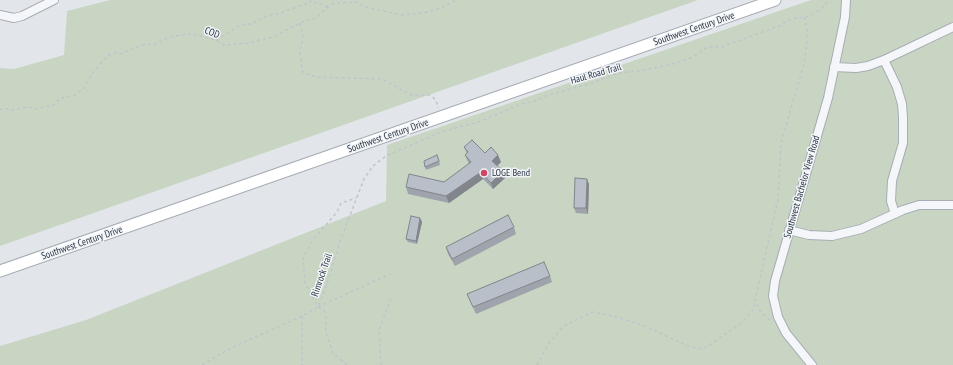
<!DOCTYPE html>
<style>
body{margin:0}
canvas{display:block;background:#e2e6eb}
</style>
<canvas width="953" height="365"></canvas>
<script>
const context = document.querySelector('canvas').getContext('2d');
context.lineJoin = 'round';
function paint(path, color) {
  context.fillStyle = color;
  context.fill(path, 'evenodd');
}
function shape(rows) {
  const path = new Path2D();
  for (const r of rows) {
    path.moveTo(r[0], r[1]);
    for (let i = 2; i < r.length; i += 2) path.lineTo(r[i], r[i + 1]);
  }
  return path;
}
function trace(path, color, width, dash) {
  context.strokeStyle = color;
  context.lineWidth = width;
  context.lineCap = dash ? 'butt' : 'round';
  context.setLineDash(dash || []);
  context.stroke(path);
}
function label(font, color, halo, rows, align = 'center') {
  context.font = font + ' "PT Sans Narrow",sans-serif';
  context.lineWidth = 3;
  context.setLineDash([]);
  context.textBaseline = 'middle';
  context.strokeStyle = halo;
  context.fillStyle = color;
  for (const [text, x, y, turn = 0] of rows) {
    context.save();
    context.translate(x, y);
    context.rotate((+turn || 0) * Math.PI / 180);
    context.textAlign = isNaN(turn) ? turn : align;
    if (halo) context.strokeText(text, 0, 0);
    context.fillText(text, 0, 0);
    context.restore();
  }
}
const green = shape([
 [110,0,698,0,0,246,0,68,14,69,64,55,67,11],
 [811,0,953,0,953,365,0,365,0,346,86,320,386,201,387,145]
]);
const path = shape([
 [311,0,310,2,325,5,327,7],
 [300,23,303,36,300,54,303,73,316,77,382,79,411,95,430,95,436,100,438,108],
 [216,40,241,25,251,24,269,15,278,14,310,2],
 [0,110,4,108,12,110,29,107,36,109,54,105,61,98,75,95,84,88,92,74,107,56,115,53,120,54,142,45,156,44,169,37,190,34,214,39,224,45,248,43,273,37,304,21,316,18,331,4,337,3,356,2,365,7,401,15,428,12,441,8,456,0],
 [318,307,390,274],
 [302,316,302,365],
 [770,320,760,311,755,300,778,199,781,143,804,64,807,43,807,28,804,16],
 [202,365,231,348,302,316,318,307,325,290,342,236,364,179,373,166,386,156,441,132,481,121,521,104,533,102,548,95,592,83,618,73,640,71,677,63,693,57,707,47,722,47,779,26,791,19,810,16,822,8,829,0],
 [347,365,333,353,326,333,326,315,324,311,318,307,305,283,303,258,313,240,337,212,341,203,356,198],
 [381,365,379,330,391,298],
 [537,365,549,343,564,326,592,312,617,317,647,327,688,346,702,349,713,343,741,323,753,310,755,300]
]);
const minor = shape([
 [0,15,14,18,22,16,54,0],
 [884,60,897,87,902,104,903,117,903,143,892,181,891,201,895,214],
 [834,67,856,68,868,66,884,60,953,27],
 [789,230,809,235,832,236,861,229,903,210,919,205,953,205],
 [812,365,786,333,778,317,773,296,775,281,828,98,845,17,846,0]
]);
const secondary = shape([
 [0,271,775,0]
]);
const wall = shape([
 [464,147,485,153,501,162,497,166,505,178,493,189,483,179,449,203,408,194,406,187,444,182,469,164,468,162,465,155,467,154],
 [439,159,440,165,426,170,425,167],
 [589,184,588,214,576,213,574,208],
 [420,218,422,222,417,244,408,242,406,239],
 [514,227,516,234,455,266,448,254,446,247],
 [550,276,552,282,476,314,467,294]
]);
const shadedWall = shape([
 [498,155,501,162,495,168,492,161],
 [503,171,505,178,493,189,491,183],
 [481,172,483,179,449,203,446,196],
 [587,179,589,184,588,214,586,208],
 [420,218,422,222,417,244,416,241]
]);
const building = shape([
 [472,140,485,153,491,147,498,155,492,161,503,171,491,183,481,172,446,196,406,187,409,174,444,182,471,162,465,155,468,152,464,147,472,140],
 [437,155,439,161,425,167,424,161,437,155],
 [575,178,587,179,586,208,574,208,575,178],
 [508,215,514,227,452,259,446,247,508,215],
 [411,216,420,218,416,241,406,239,411,216],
 [544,262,550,276,473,307,467,294,544,262]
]);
const markers = [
 [484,173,4,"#d14564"]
];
const streetNames = [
 ["Southwest Century Drive",694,29,-19],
 ["COD",212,33,20],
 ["Haul Road Trail",596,74,-16],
 ["Southwest Century Drive",388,136,-19],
 ["Southwest Bachelor View Road",802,187,-74],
 ["Southwest Century Drive",82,243,-19],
 ["Rimrock Trail",322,275,-71]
];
const poiNames = [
 ["LOGE Bend",492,173]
];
paint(green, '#c9d5c3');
trace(minor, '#a7adb5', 10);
trace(secondary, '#a7adb5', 13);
trace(path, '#c0c4ca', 1.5, [3, 3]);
trace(minor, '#f5f6f9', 8);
trace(secondary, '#fff', 11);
paint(wall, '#9fa4ac');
paint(shadedWall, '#82868c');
paint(building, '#b9bfc8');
trace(building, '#82868c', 1);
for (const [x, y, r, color] of markers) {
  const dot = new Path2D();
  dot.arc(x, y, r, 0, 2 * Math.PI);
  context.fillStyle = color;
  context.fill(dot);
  trace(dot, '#f2f5f8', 1.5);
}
label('10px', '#293543', '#f2f5f8', streetNames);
label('10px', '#293543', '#f2f5f8', poiNames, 'left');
</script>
